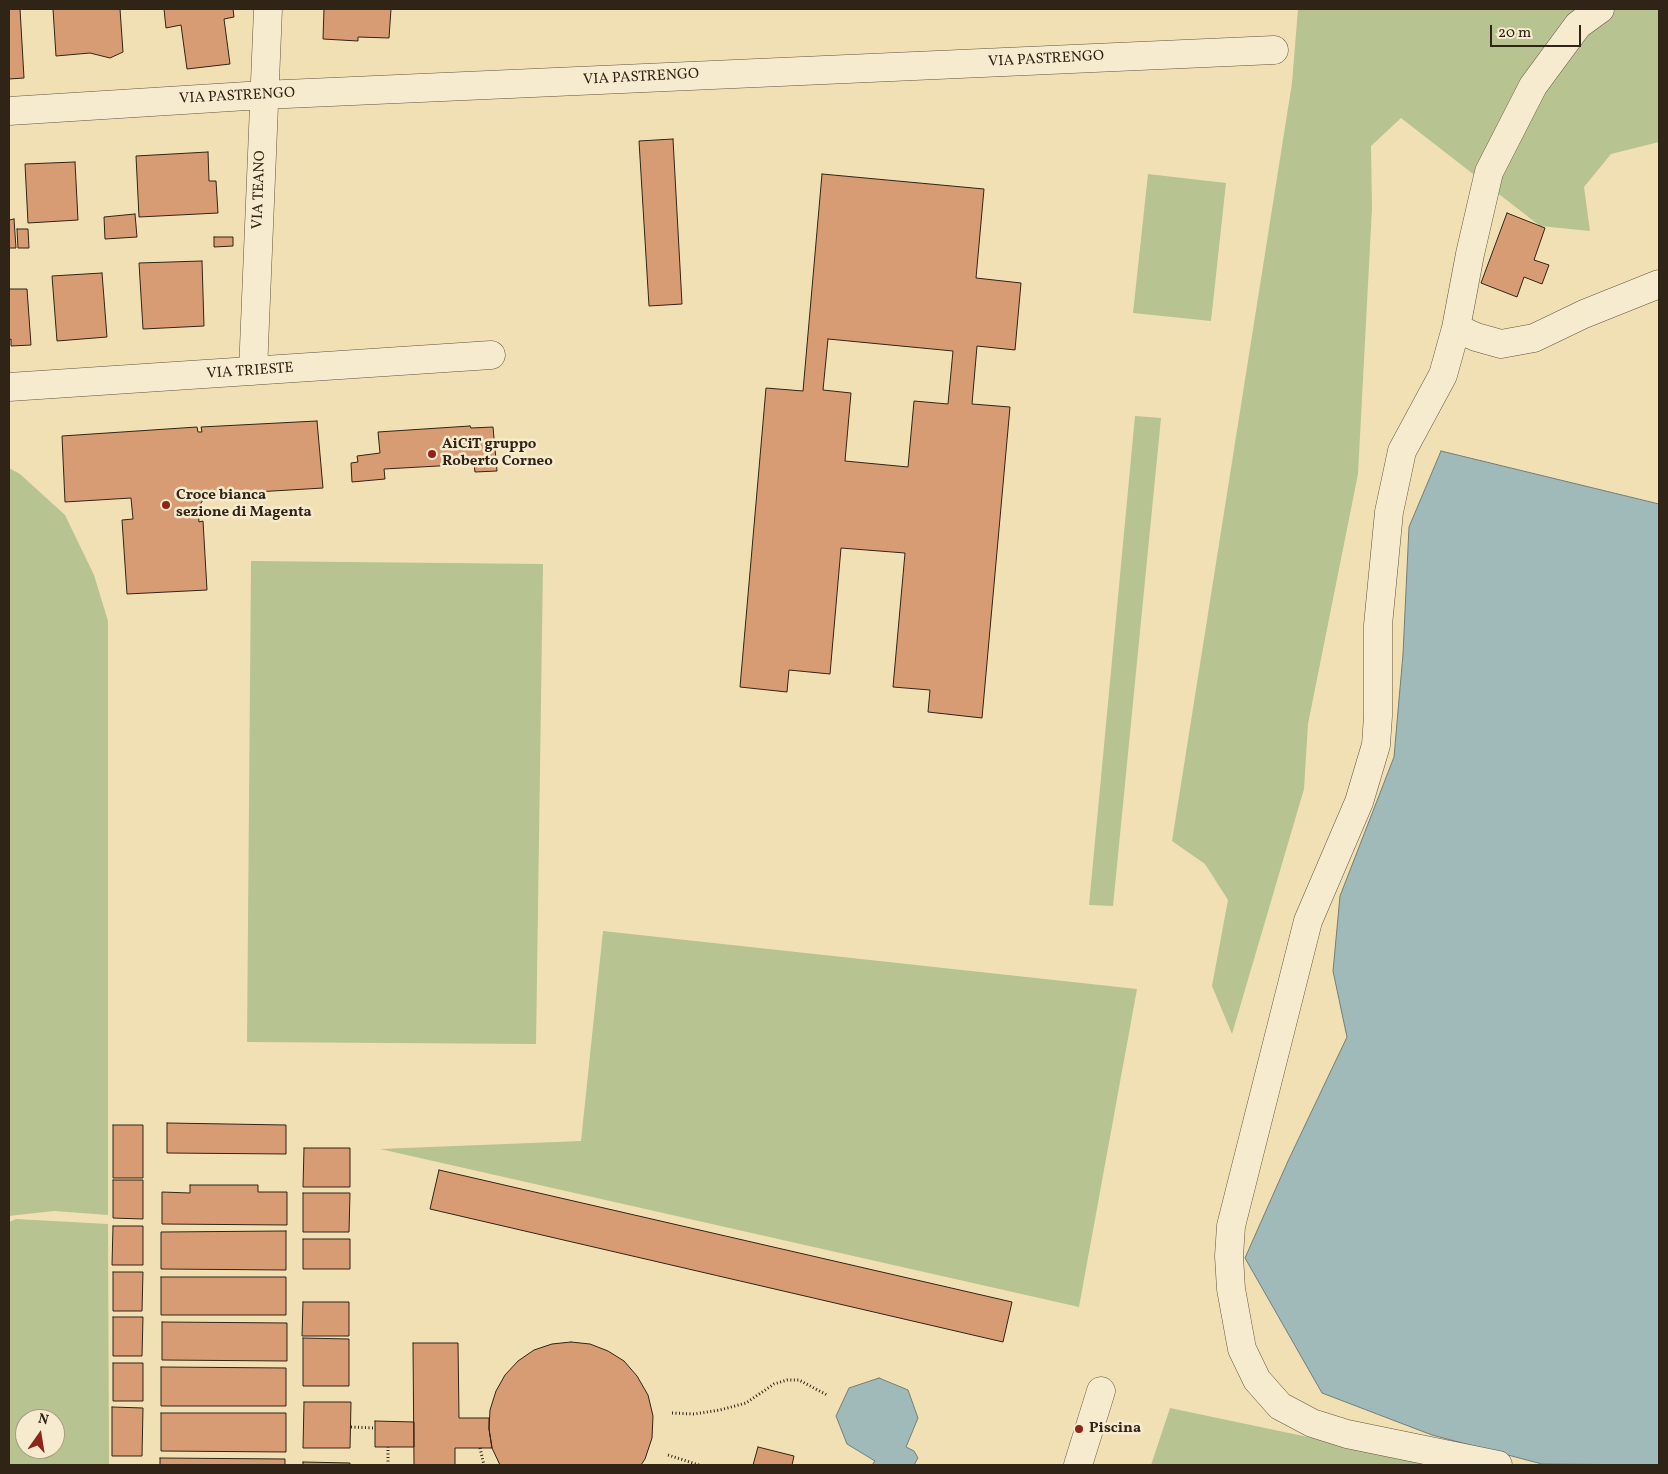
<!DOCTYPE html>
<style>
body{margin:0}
#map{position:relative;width:1668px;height:1474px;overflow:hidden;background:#f2e0b5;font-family:Vollkorn,serif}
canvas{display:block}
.frame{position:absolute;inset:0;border:10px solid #2f2416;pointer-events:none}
.north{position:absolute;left:15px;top:1409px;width:50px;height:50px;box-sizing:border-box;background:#f7ebcf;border:1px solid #a79b85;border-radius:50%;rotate:13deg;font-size:14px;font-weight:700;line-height:20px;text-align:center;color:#2f2416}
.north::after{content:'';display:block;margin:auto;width:18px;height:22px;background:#8f2418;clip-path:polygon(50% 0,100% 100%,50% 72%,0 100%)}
.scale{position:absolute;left:1490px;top:25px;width:91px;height:22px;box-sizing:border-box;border:2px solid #2f2416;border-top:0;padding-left:6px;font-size:15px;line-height:18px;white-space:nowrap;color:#2f2416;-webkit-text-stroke:4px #f7ebcf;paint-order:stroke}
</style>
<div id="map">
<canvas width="1668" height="1474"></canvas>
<div class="frame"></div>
<div class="north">N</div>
<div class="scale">20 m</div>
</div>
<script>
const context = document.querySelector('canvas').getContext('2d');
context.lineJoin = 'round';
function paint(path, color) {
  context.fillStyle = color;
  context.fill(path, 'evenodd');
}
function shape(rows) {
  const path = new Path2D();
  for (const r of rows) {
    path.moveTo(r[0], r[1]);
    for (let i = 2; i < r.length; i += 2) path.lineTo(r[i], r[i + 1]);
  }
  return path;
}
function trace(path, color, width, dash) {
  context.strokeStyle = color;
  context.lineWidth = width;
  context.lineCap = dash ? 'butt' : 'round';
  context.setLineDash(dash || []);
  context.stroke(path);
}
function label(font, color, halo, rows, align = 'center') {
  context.font = font + ' Vollkorn,serif';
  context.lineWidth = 5;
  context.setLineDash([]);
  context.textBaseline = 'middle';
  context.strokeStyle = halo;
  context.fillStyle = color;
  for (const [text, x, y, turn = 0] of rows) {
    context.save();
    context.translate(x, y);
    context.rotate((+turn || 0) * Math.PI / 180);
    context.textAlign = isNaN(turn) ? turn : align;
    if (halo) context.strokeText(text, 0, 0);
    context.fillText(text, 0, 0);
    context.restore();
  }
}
const green = shape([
 [1298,9,1659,9,1659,142,1611,154,1584,187,1590,231,1540,226,1401,118,1371,146,1372,208,1358,474,1308,724,1304,789,1232,1034,1212,986,1228,900,1205,864,1172,841,1292,83],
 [1148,174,1226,183,1211,321,1133,313],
 [1135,416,1161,418,1113,906,1089,905],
 [9,468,20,474,65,515,94,575,108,621,108,1215,54,1211,9,1216],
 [251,561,543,564,536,1044,247,1042],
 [603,931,1137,989,1079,1307,380,1149,581,1141],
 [16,1219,108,1224,109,1465,9,1465,9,1222],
 [25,1419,55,1419,55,1449,25,1449],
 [1170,1408,1441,1465,1151,1465]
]);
const water = shape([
 [1441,451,1659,504,1659,1465,1542,1464,1432,1435,1322,1393,1245,1258,1288,1161,1347,1037,1333,971,1340,896,1394,757,1403,654,1409,527,1441,451],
 [879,1378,908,1390,918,1418,906,1447,914,1451,918,1458,914,1465,872,1465,875,1461,847,1444,836,1416,849,1388,879,1378]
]);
const building = shape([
 [9,9,20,9,24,78,9,79,9,9],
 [53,9,120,9,123,52,110,58,90,53,56,56,53,9],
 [164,9,233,9,234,17,224,19,230,64,187,69,181,25,166,28,164,9],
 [324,9,391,9,389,38,358,37,358,41,323,39,324,9],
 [673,139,682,304,649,306,639,141,673,139],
 [208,152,209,181,216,181,218,213,139,217,136,156,208,152],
 [75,162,78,220,28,223,25,164,75,162],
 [822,174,984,189,976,278,1021,283,1015,350,977,346,972,404,1010,407,982,718,928,712,930,690,893,687,905,553,841,548,830,674,789,670,787,692,740,687,766,388,803,391,822,174],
 [828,339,953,351,948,404,914,401,908,467,845,461,851,393,823,390,828,339],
 [1507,213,1545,228,1534,260,1549,265,1542,284,1524,277,1517,297,1481,283,1507,213],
 [135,214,137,237,105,239,104,217,135,214],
 [14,219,16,248,9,248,9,220,14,219],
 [17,229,28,229,29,248,18,248,17,229],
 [214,237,233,237,233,246,214,247,214,237],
 [202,261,204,326,143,329,139,263,202,261],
 [102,273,107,337,57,341,52,276,102,273],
 [9,289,27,289,31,345,11,346,11,339,9,340,9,289],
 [317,421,323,488,206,495,198,508,199,522,203,521,207,590,127,594,122,520,133,519,131,498,65,502,62,436,197,427,198,432,202,432,201,427,317,421],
 [470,426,471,428,493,427,497,471,475,472,474,464,384,469,385,479,352,482,351,463,358,462,357,456,380,453,378,432,470,426],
 [167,1123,286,1125,286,1154,167,1153,167,1123],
 [113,1125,143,1125,143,1178,113,1178,113,1125],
 [304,1148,350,1148,350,1187,303,1187,304,1148],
 [439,1170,1012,1302,1003,1342,430,1209,439,1170],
 [113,1180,143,1180,143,1219,113,1218,113,1180],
 [190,1185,258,1185,258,1192,287,1192,287,1225,162,1224,162,1192,190,1193,190,1185],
 [303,1193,350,1193,349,1232,303,1232,303,1193],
 [113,1226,143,1226,143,1265,112,1265,113,1226],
 [286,1231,286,1270,161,1269,161,1232,286,1231],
 [303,1239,350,1239,350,1269,303,1269,303,1239],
 [113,1272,143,1272,142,1311,113,1311,113,1272],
 [161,1277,286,1277,286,1315,161,1315,161,1277],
 [303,1302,349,1302,349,1336,302,1336,303,1302],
 [113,1317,143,1317,142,1356,113,1356,113,1317],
 [162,1322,287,1323,287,1361,162,1360,162,1322],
 [303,1338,349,1339,349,1386,303,1386,303,1338],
 [571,1342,590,1344,608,1351,624,1361,637,1376,648,1395,653,1416,652,1438,645,1459,641,1465,500,1465,492,1448,489,1429,490,1410,496,1391,505,1375,518,1361,534,1350,552,1344,571,1342],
 [413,1343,458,1343,459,1418,489,1418,489,1429,492,1448,455,1448,455,1465,414,1465,413,1343],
 [113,1363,143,1363,143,1401,113,1401,113,1363],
 [161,1367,286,1368,286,1406,161,1406,161,1367],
 [304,1402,351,1402,350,1448,303,1448,304,1402],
 [112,1407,143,1408,142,1456,112,1456,112,1407],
 [161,1413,286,1413,286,1452,161,1451,161,1413],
 [375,1421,414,1422,414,1447,375,1447,375,1421],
 [758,1447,794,1456,792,1465,753,1465,758,1447],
 [160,1458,285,1459,285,1465,160,1465,160,1458],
 [303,1462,350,1463,350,1465,303,1465,303,1462]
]);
const path = shape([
 [672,1413,694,1414,720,1410,746,1403,774,1384,787,1380,799,1380,827,1395],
 [351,1427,375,1428],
 [480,1448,484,1465],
 [668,1455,699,1465],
 [388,1465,388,1447]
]);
const minor = shape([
 [9,111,263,95,1274,50],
 [1456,328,1476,337,1501,344,1534,338,1584,314,1659,284],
 [253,371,268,9],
 [9,387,491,355],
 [1078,1465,1101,1391],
 [1498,1465,1347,1434,1312,1423,1280,1406,1257,1380,1242,1349,1231,1289,1229,1256,1231,1226,1308,921,1359,802,1376,745,1378,716,1378,625,1389,512,1402,451,1443,375,1456,328,1470,254,1489,172,1533,86,1578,25,1600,9]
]);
const markers = [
 [432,454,5,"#8f2418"],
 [166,505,5,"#8f2418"],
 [1079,1429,5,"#8f2418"]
];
const streetNames = [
 ["VIA PASTRENGO",1046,60,-3],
 ["VIA PASTRENGO",641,78,-3],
 ["VIA PASTRENGO",237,97,-3],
 ["VIA TEANO",260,190,-88],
 ["VIA TRIESTE",250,372,-4]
];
const poiNames = [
 ["AiCiT gruppo",442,445],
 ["Roberto Corneo",442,462],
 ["Croce bianca",176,496],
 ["sezione di Magenta",176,513],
 ["Piscina",1089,1429]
];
paint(green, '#b7c390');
paint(water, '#9fbab8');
trace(water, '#727e77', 1);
paint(building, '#d89c74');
trace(building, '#2f2416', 1);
trace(minor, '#60533e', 29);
trace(path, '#2f2416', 3, [1, 2.5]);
trace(minor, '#f7ebcf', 28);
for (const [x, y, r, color] of markers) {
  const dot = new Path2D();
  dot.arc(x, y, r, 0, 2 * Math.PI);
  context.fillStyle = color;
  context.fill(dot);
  trace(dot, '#f7ebcf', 2);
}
label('15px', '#2f2416', '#f7ebcf', streetNames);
label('bold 15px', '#2f2416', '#f7ebcf', poiNames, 'left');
</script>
